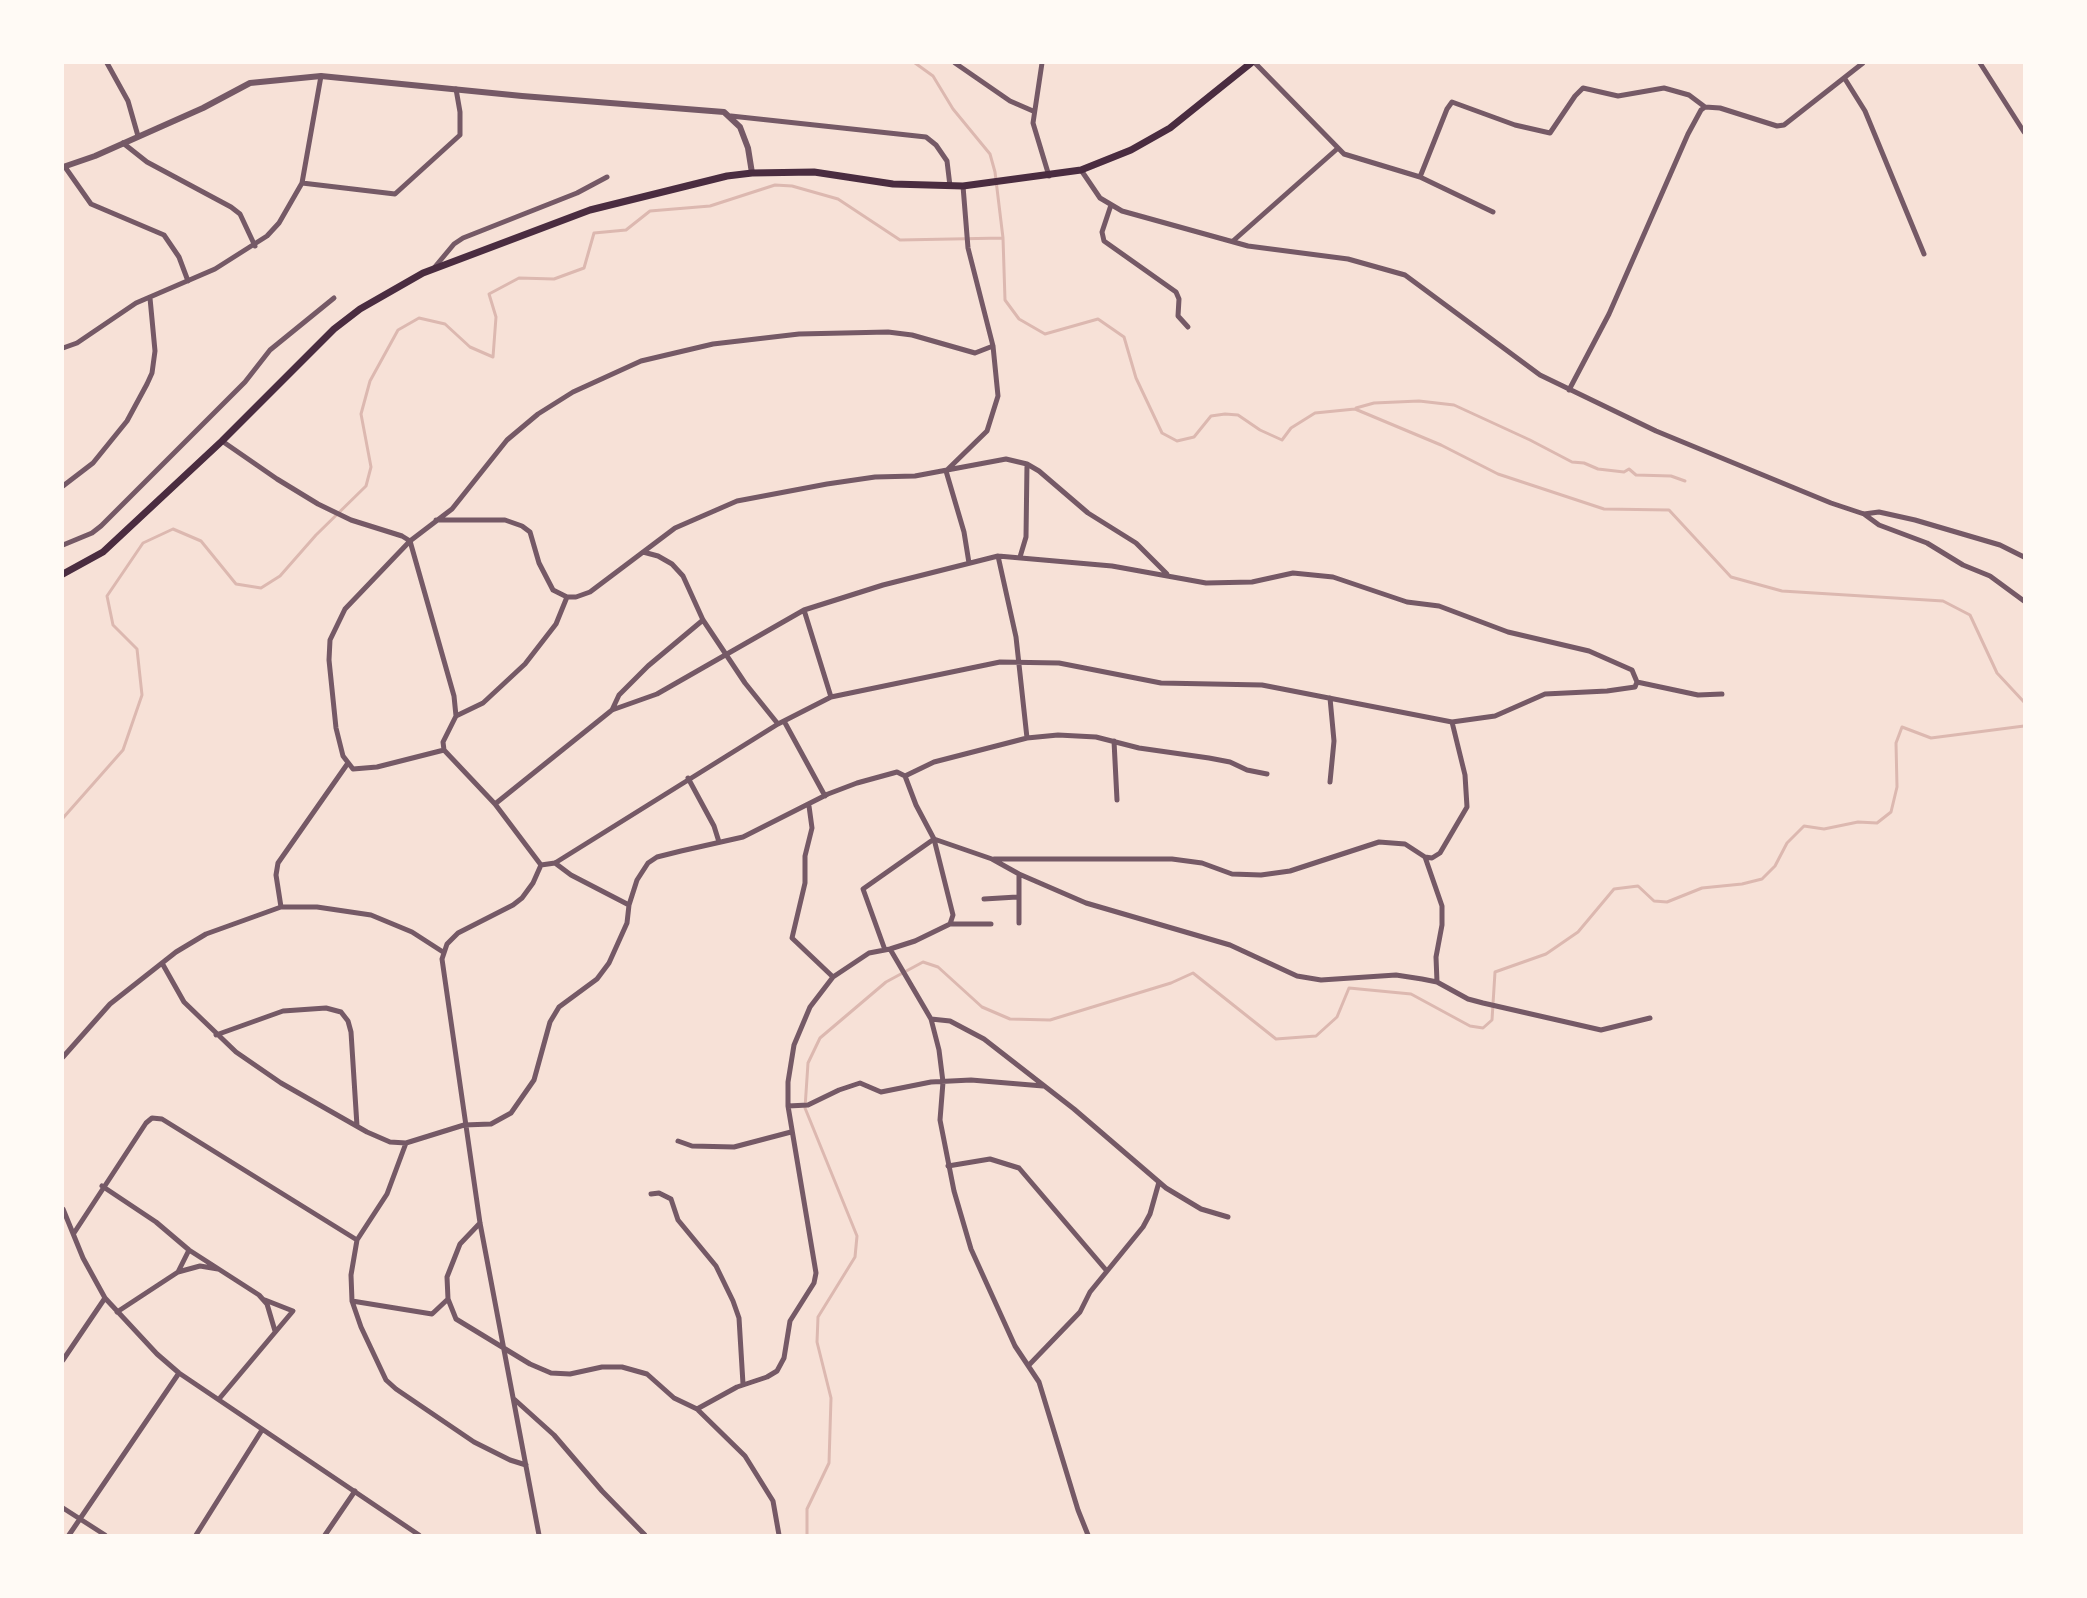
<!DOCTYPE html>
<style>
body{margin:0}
#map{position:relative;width:2087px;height:1598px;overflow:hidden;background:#f7e1d7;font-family:Overpass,sans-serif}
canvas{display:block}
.frame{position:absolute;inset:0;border:64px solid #fffaf5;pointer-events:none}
</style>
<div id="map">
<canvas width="2087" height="1598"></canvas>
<div class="frame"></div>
</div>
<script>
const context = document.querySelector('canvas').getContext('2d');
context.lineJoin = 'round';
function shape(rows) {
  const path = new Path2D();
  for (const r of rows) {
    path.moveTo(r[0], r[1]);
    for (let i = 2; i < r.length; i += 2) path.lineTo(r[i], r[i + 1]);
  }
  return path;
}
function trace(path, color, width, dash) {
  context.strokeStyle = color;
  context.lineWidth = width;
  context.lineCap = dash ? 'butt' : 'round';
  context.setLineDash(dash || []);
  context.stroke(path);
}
const stream = shape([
 [915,63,933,76,953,109,990,154,995,172,1003,238,1005,300,1019,319,1045,334,1098,319,1124,337,1136,378,1162,433,1177,441,1194,437,1211,416,1225,414,1238,415,1260,430,1282,440,1291,428,1315,413,1355,409,1441,445,1498,474,1604,509,1669,510,1731,577,1782,591,1943,601,1970,615,1997,673,2024,702],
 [1356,408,1374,403,1419,401,1454,405,1530,440,1572,462,1584,463,1598,469,1624,472,1629,469,1636,475,1671,476,1685,481],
 [63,818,123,750,142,695,137,649,113,625,107,596,143,543,173,529,201,541,236,584,261,588,280,576,316,535,366,486,371,467,361,414,370,381,398,330,419,318,445,324,470,347,493,357,496,317,489,294,519,278,554,279,584,268,594,233,626,230,650,211,710,206,775,185,792,186,838,199,900,240,1003,238],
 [807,1535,807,1509,829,1463,831,1398,817,1342,818,1317,855,1257,857,1236,805,1108,808,1063,820,1038,886,982,923,962,938,967,982,1007,1010,1019,1050,1020,1171,983,1193,973,1276,1039,1316,1036,1337,1017,1349,988,1411,994,1470,1026,1483,1028,1492,1020,1495,972,1546,954,1578,932,1614,889,1638,886,1654,901,1667,902,1702,888,1742,884,1762,879,1775,866,1787,843,1804,826,1824,829,1858,822,1877,823,1891,812,1897,787,1896,743,1902,727,1931,738,2024,726]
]);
const minor = shape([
 [107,63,128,101,138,136],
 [955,63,1010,101,1033,111],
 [1042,63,1033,123,1049,176],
 [1255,63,1344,154,1420,177,1493,212],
 [1980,63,2024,132],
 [1845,79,1865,111,1924,254],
 [731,116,926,137,936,145,947,161,950,186],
 [123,143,147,162,231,207,240,214,255,246],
 [65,167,91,204,164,235,179,257,188,281],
 [1081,170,1100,198,1122,211,1248,246,1348,259,1405,275,1540,375,1656,431,1831,503,1864,514,1879,512,1915,520,2000,545,2024,557],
 [1420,177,1447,109,1452,102,1515,125,1550,133,1575,96,1583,88,1618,96,1664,88,1689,95,1705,107],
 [302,183,395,194,460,135,460,112,456,89],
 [963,186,968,248,993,346,998,396,987,431,946,471,964,532,969,563],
 [1111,205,1102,232,1104,241,1176,292,1179,299,1178,316,1188,327],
 [1233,241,1337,149],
 [434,268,454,244,463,238,577,193,607,177],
 [63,348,77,343,136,303,215,269,267,236,279,223,302,183,321,76],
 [1569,390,1609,314,1688,134,1701,110,1705,107,1720,108,1777,126,1784,125,1863,63],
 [222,441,277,479,318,504,351,520,402,536,410,541,454,696,456,716,443,742,444,750,495,804,541,865,533,883,522,898,513,905,458,933,447,944,442,959,480,1223,539,1535],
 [63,486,93,463,127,421,147,384,152,373,155,351,150,298],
 [1864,514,1879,525,1927,543,1963,565,1990,576,2024,601],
 [436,520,505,520,522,526,530,532,539,563,553,590,567,597,576,597,590,592,675,528,737,501,827,484,875,477,915,476,1006,459,1027,464,1039,471,1088,513,1136,543,1167,574],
 [63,545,92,533,101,526,245,382,270,350,334,298],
 [643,552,658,556,672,564,683,576,703,620,745,683,778,724],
 [998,556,1016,637,1027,738],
 [1020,557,1026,537,1027,464],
 [804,610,831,697],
 [1637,682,1698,695,1722,694],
 [1330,698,1334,741,1330,782],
 [612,710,619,695,648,666,703,620],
 [456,716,483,703,525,664,556,624,567,597],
 [784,721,825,796],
 [1114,741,1117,800],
 [444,750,377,767,353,769,343,756,336,728,329,660,330,640,345,609,410,541,452,509,507,440,538,414,573,392,641,361,713,344,799,334,888,332,912,335,975,353,993,346],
 [905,776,934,762,1027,738,1058,735,1096,737,1139,748,1209,758,1230,762,1247,770,1267,774],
 [688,778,714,826,719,842],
 [495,804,612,710,657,694,804,610,883,585,998,556,1112,566,1206,583,1252,582,1293,573,1333,577,1407,602,1439,606,1508,632,1589,651,1632,670,1637,682,1635,687,1607,691,1545,694,1495,716,1452,722,1262,685,1161,683,1059,663,1000,662,831,697,778,724,555,863,541,865],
 [809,806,812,828,805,856,805,883,792,938,833,977],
 [1425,857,1432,858,1440,853,1467,807,1465,775,1452,722],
 [994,859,1172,859,1202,863,1232,874,1261,875,1290,871,1379,842,1405,844,1425,857,1442,906,1442,925,1436,957,1437,982],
 [555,863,571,875,629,905],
 [984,899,1017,897],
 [281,907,276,875,278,863,348,763],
 [1019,923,1019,874],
 [950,924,991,924],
 [890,949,931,1019,939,1050,943,1082,940,1120,954,1191,971,1249,1015,1346,1039,1382,1078,1510,1088,1535],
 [162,963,184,1002,236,1052,281,1083,367,1132,390,1142,406,1143,464,1125,491,1124,511,1113,534,1080,550,1022,559,1007,597,979,609,963,627,923,629,905,637,880,648,863,657,857,681,851,743,837,828,794,857,783,897,772,905,776,916,805,934,839,992,859,1019,874,1086,903,1230,945,1297,976,1321,980,1396,975,1422,979,1437,982,1468,999,1483,1003,1601,1030,1650,1018],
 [931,1019,950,1021,984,1039,1074,1109,1166,1188,1201,1209,1228,1217],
 [216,1035,283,1011,326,1008,341,1012,348,1021,351,1032,357,1126],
 [63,1057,110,1004,176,952,206,934,281,907,317,907,371,915,412,932,443,952],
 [788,1106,808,1105,839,1090,860,1083,881,1092,931,1082,971,1080,1043,1086],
 [678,1141,692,1146,734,1147,791,1132],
 [406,1143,387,1194,357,1240,351,1275,352,1301,361,1327,386,1380,396,1389,474,1442,510,1460,526,1465],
 [948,1166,990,1159,1019,1168,1106,1270],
 [102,1186,156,1222,189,1250,259,1295,267,1304,275,1331],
 [651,1194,659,1193,671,1199,678,1220,716,1266,733,1301,739,1318,743,1384],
 [63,1209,83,1258,105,1298,157,1354,179,1373,419,1535],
 [480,1223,460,1244,447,1277,448,1299,456,1319,530,1364,551,1373,570,1374,602,1367,622,1367,647,1374,674,1398,697,1409,745,1456,773,1501,779,1535],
 [74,1233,146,1123,152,1118,162,1119,357,1240],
 [178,1272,189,1250],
 [352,1301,432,1314,448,1299],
 [117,1312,178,1272,200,1266,218,1269],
 [63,1360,105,1298],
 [1029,1365,1080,1312,1090,1292,1143,1227,1150,1214,1159,1182],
 [219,1399,293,1311,265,1300],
 [514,1399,554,1435,602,1491,645,1535],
 [697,1409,737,1387,767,1377,777,1371,784,1358,790,1321,814,1283,816,1273,788,1106,788,1082,794,1045,810,1007,833,977,869,953,890,949,915,941,950,924,953,915,934,839,863,889,885,950],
 [63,1508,105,1535],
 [69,1535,179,1373],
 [196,1535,262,1430],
 [325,1535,355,1491]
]);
const tertiary = shape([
 [63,167,95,156,203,108,250,83,321,76,522,96,724,112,740,127,748,148,752,173]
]);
const secondary = shape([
 [63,574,103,552,222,441,334,329,360,309,423,273,590,210,727,176,752,173,814,172,893,184,963,186,1081,170,1131,150,1170,128,1251,63]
]);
trace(stream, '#dcb8b0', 3);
trace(minor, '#755966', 5);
trace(tertiary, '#755966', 6);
trace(secondary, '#4a2c40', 7);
</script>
